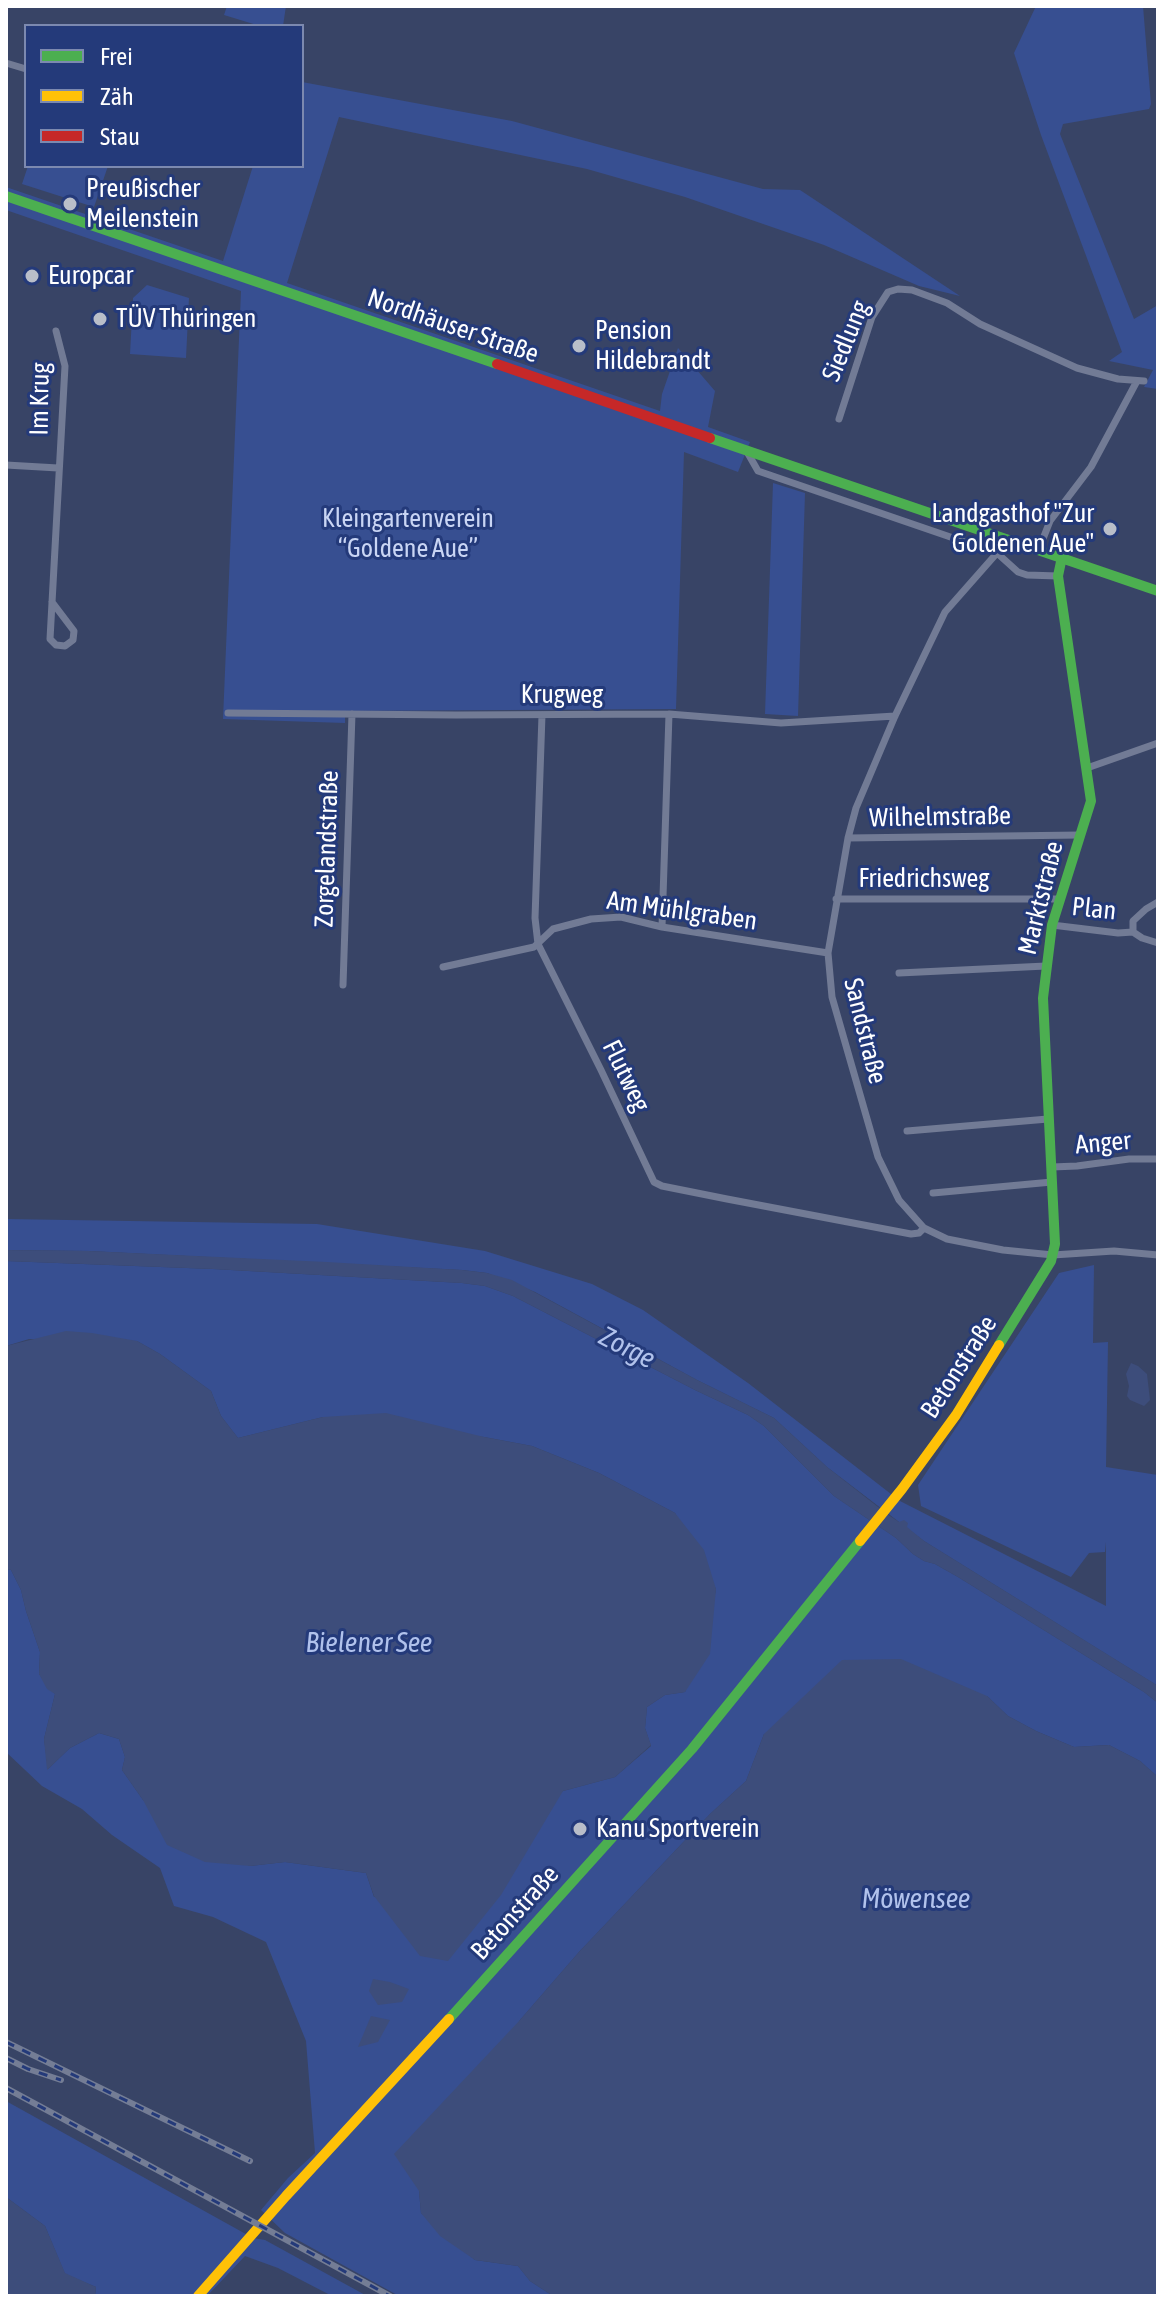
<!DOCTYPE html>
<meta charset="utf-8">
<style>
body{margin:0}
#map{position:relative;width:1164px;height:2302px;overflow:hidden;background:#384466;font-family:"Asap Condensed",sans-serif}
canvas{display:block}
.frame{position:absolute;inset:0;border:8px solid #fff;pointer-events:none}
.legend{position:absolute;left:24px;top:24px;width:280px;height:144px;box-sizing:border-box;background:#243a7a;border:2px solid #7c89af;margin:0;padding:10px 14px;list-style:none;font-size:24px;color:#fff}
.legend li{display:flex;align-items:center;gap:16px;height:40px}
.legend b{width:40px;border:2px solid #7c89af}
</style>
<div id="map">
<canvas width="1164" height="2302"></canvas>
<div class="frame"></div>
<ul class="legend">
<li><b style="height:10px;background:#4caf50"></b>Frei</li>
<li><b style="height:10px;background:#ffc107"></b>Zäh</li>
<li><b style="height:10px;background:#c62828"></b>Stau</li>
</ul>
</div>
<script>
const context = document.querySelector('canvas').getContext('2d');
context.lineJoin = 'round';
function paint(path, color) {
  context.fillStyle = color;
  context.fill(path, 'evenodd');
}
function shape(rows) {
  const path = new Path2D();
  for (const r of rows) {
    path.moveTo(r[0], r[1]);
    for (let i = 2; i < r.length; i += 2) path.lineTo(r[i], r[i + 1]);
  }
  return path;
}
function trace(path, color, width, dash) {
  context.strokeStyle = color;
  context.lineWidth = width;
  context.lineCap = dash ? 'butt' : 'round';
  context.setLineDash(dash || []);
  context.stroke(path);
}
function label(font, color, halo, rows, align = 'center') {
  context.font = font + ' "Asap Condensed",sans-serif';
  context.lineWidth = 6;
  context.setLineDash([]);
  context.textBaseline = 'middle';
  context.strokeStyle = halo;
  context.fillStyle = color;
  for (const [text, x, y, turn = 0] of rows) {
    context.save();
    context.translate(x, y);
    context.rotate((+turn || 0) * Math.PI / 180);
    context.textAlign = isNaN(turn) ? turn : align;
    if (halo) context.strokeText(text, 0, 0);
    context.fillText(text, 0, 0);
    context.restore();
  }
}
const green = shape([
 [227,6,286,6,283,26,260,26,224,15],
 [1036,6,1143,6,1151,104,1149,109,1063,124,1060,134,1134,319,1158,305,1158,389,1144,387,1153,370,1109,361,1122,352,1041,135,1014,53],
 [302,82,512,121,763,189,800,190,960,296,919,286,824,245,685,197,587,169,339,117,287,283,660,411,662,394,678,348,715,391,708,427,750,442,738,472,684,452,676,709,345,711,345,723,223,719,241,291,6,210,6,187,223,261,253,166,302,166],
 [28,166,108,166,94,207,22,184],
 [147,285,189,298,186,358,130,354,133,298],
 [773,483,805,493,798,716,765,714],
 [6,1219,317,1224,485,1251,592,1284,643,1310,748,1383,900,1501,1106,1606,1106,1542,1105,1552,1089,1553,1071,1577,921,1506,918,1485,1059,1273,1094,1265,1093,1343,1108,1342,1106,1467,1158,1475,1158,1686,924,1541,827,1467,774,1418,697,1380,535,1292,487,1273,462,1270,89,1251,6,1250],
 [6,1261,213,1269,462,1283,485,1286,513,1296,695,1390,748,1415,764,1426,834,1496,896,1538,913,1554,924,1561,935,1564,958,1577,1144,1692,1158,1703,1158,1777,1140,1761,1109,1745,1074,1747,1036,1731,1008,1716,987,1696,764,1734,746,1781,710,1814,579,1952,520,2020,419,2191,421,2213,475,2260,518,2266,530,2281,553,2296,399,2296,285,2233,261,2210,288,2178,315,2153,306,2041,266,1942,213,1917,174,1906,160,1868,112,1835,82,1809,42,1786,6,1752,6,1569,11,1570,21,1590,26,1611,40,1652,39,1674,55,1694,44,1739,48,1769,70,1748,99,1733,119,1739,125,1757,122,1770,143,1800,250,1866,285,1862,366,1873,374,1897,563,1791,615,1777,651,1746,645,1728,647,1707,665,1695,685,1692,712,1613,716,1589,675,1513,599,1473,532,1446,484,1437,323,1417,238,1438,221,1416,211,1391,160,1354,137,1341,29,1339,6,1346],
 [6,2101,253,2238,265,2240,367,2296,332,2296,278,2268,245,2256,207,2296,95,2296,96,2287,65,2274,45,2226,6,2197]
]);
const water = shape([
 [6,1250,89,1251,327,1262,462,1270,487,1273,512,1280,697,1380,774,1418,827,1467,887,1514,899,1522,904,1520,908,1523,907,1527,924,1541,1155,1684,1158,1686,1158,1703,1144,1692,958,1577,935,1564,924,1561,913,1554,896,1538,834,1496,764,1426,748,1415,695,1390,513,1296,485,1286,462,1283,213,1269,6,1261],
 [66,1331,92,1333,137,1341,160,1354,211,1391,221,1416,238,1438,323,1417,386,1413,484,1437,532,1446,599,1473,675,1513,704,1550,716,1589,710,1654,685,1692,665,1695,647,1707,645,1728,651,1745,615,1777,563,1791,501,1895,448,1961,420,1956,374,1896,366,1873,285,1862,250,1866,205,1862,167,1845,143,1800,122,1770,125,1757,119,1739,99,1733,70,1748,47,1770,44,1739,55,1694,47,1689,39,1674,40,1652,26,1611,21,1590,11,1570,6,1569,6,1346],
 [1131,1363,1138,1366,1147,1374,1150,1400,1144,1406,1130,1400,1127,1396,1129,1386,1126,1374],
 [901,1659,987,1696,1008,1716,1036,1731,1074,1747,1109,1745,1140,1761,1158,1777,1158,2296,553,2296,530,2281,518,2266,475,2260,440,2236,421,2213,419,2191,394,2154,520,2020,579,1952,710,1814,746,1781,764,1734,842,1660],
 [373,1979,390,1982,409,1989,402,2002,378,2005,369,1991],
 [371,2016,390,2020,378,2042,358,2047],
 [6,2197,45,2226,65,2273,96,2287,95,2296,6,2296]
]);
const street = shape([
 [6,63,26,69],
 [839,419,872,317,888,292,898,289,912,290,947,303,980,324,1077,368,1118,379,1144,381],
 [746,450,758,471,997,553,1018,572,1027,575,1058,576],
 [6,465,58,468],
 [1006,538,997,553,945,612,895,716,856,808,848,838,828,953,832,997,878,1157,899,1200,924,1228,947,1239,1003,1250,1053,1255,1114,1251,1158,1255],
 [1039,549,1050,521,1091,467,1137,381],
 [52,602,74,631,73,640,65,646,56,645,50,639,65,366,56,331],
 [228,713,456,715,669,714,781,723,895,716],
 [542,715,535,918,538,944,601,1070,654,1182,662,1186,727,1199,911,1234,919,1233,924,1228],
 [1087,768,1158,743],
 [848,838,1080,835],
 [836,899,1060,899],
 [1052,925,1118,933,1133,932],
 [662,927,669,714],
 [1133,932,1133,921,1146,909,1158,902],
 [1133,932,1142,938,1158,943],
 [443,967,534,947,553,929,591,919,621,917,662,927,828,953],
 [899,973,1046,966],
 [343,985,352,714],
 [907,1131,1048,1119],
 [1052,1167,1077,1166,1129,1159,1158,1159],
 [933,1193,1052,1182]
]);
const fast = shape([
 [6,196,497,364],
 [710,438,1158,591],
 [999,1345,1051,1261,1055,1244,1043,998,1052,925,1091,801,1058,576,1062,557],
 [449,2019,692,1749,860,1541]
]);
const slow = shape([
 [860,1541,902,1489,956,1415,999,1345],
 [198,2296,286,2196,449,2019]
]);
const jam = shape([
 [497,364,710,438]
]);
const rail = shape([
 [6,2042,250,2161],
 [6,2058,28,2069,61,2080],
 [6,2088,390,2296]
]);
const markers = [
 [70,204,8,"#b9bec9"],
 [32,276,8,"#b9bec9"],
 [100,319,8,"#b9bec9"],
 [579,346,8,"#b9bec9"],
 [1110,529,8,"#b9bec9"],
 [580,1829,8,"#b9bec9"]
];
const poiNames = [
 ["Preußischer",86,189],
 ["Meilenstein",86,219],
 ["Europcar",48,276],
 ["TÜV Thüringen",116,319],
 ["Pension",595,331],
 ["Hildebrandt",595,361],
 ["Landgasthof \"Zur",1094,514,"right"],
 ["Goldenen Aue\"",1094,544,"right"],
 ["Kanu Sportverein",596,1829]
];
const streetNames = [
 ["Nordhäuser Straße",453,326,19],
 ["Siedlung",846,341,-68],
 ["Im Krug",40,399,-89],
 ["Krugweg",562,695],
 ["Wilhelmstraße",940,817,-1],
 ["Zorgelandstraße",327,849,-88],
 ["Friedrichsweg",924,879],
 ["Marktstraße",1041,898,-76],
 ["Plan",1094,909,6],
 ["Am Mühlgraben",682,911,8],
 ["Sandstraße",865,1031,76],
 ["Flutweg",626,1076,64],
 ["Anger",1103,1143,-5],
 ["Betonstraße",959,1367,-57],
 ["Betonstraße",515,1913,-48]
];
const parkNames = [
 ["Kleingartenverein",408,519],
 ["“Goldene Aue”",408,549]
];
const waterNames = [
 ["Zorge",627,1348,27],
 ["Bielener See",369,1643],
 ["Möwensee",916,1899]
];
paint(green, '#374f91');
paint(water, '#3d4d7b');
trace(street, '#727b95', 7);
trace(fast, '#4caf50', 10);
trace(slow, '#ffc107', 10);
trace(jam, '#c62828', 10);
trace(rail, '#747d95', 6);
trace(rail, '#243a7a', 3, [9]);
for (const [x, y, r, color] of markers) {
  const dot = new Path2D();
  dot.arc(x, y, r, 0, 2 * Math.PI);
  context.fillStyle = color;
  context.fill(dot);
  trace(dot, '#243a7a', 3);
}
label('26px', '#fff', '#243a7a', poiNames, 'left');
label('26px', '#fff', '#243a7a', streetNames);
label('26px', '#c9d5f4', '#243a7a', parkNames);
label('italic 28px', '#b1c2ec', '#243a7a', waterNames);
</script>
